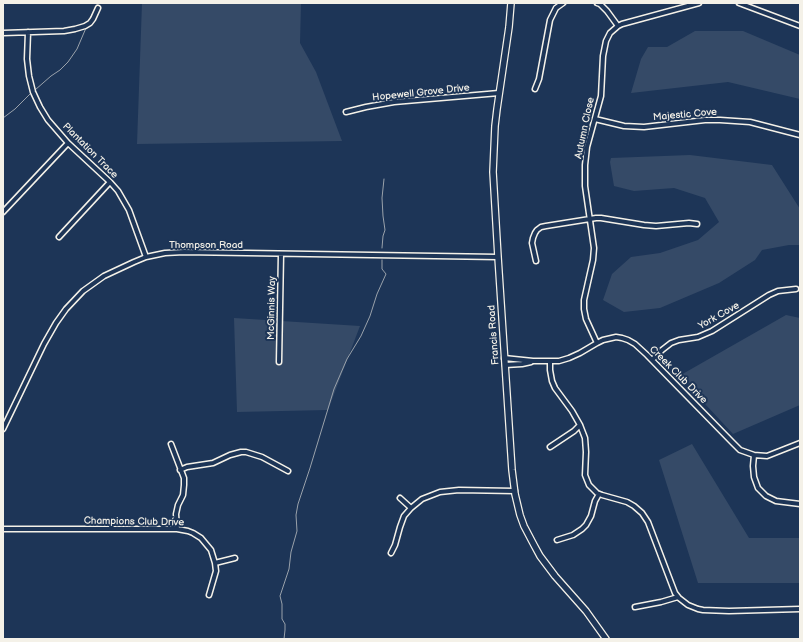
<!DOCTYPE html>
<style>
body{margin:0}
#map{position:relative;width:803px;height:642px;overflow:hidden;background:#1d3557;font-family:"Balsamiq Sans",sans-serif}
canvas{display:block}
.frame{position:absolute;inset:0;border:4px solid #f4f1e8;pointer-events:none}
</style>
<div id="map">
<canvas width="803" height="642"></canvas>
<div class="frame"></div>
</div>
<script>
const context = document.querySelector('canvas').getContext('2d');
context.lineJoin = 'round';
function paint(path, color) {
  context.fillStyle = color;
  context.fill(path, 'evenodd');
}
function shape(rows) {
  const path = new Path2D();
  for (const r of rows) {
    path.moveTo(r[0], r[1]);
    for (let i = 2; i < r.length; i += 2) path.lineTo(r[i], r[i + 1]);
  }
  return path;
}
function trace(path, color, width, dash) {
  context.strokeStyle = color;
  context.lineWidth = width;
  context.lineCap = dash ? 'butt' : 'round';
  context.setLineDash(dash || []);
  context.stroke(path);
}
function label(font, color, halo, rows, align = 'center') {
  context.font = font + ' "Balsamiq Sans",sans-serif';
  context.lineWidth = 4;
  context.setLineDash([]);
  context.textBaseline = 'middle';
  context.strokeStyle = halo;
  context.fillStyle = color;
  for (const [text, x, y, turn = 0] of rows) {
    context.save();
    context.translate(x, y);
    context.rotate((+turn || 0) * Math.PI / 180);
    context.textAlign = isNaN(turn) ? turn : align;
    if (halo) context.strokeText(text, 0, 0);
    context.fillText(text, 0, 0);
    context.restore();
  }
}
const green = shape([
 [142,3,301,3,300,43,316,72,342,141,137,144],
 [695,31,743,31,800,55,800,99,728,82,631,93,641,59,648,47,667,47],
 [690,155,772,165,800,209,800,245,789,245,762,250,755,260,719,283,660,308,624,312,603,300,612,274,631,257,660,253,698,240,719,222,705,198,674,188,634,191,614,186,610,162,611,158],
 [786,315,800,318,800,405,733,434,679,376],
 [234,318,360,326,328,410,237,412],
 [692,444,749,538,800,538,800,583,698,583,659,460]
]);
const stream = shape([
 [88,23,89,19,94,12],
 [35,90,51,76,60,70,68,62,77,49,86,28],
 [3,118,15,109,32,92],
 [382,248,383,236,385,230,383,216,382,198,384,179],
 [284,639,285,630,285,624,282,619,282,604,280,596,289,569,291,552,297,531,296,515,298,504,310,468,334,389,347,359,361,336,370,316,377,294,386,274,382,269,382,260]
]);
const street = shape([
 [597,3,600,4,607,11,618,26],
 [739,3,800,26],
 [28,32,27,59,29,76,33,92,40,107,48,120,68,143,110,182,118,191,129,210,146,257],
 [3,33,64,31,75,29,85,26,90,23,93,19,98,8],
 [535,89,539,79,550,20,556,8,563,3],
 [346,112,366,107,394,102,499,93],
 [595,119,624,126,644,127,705,120,720,120,750,122,800,135],
 [3,212,68,143],
 [59,237,110,182],
 [536,261,532,243,533,238,535,233,537,230,541,227,546,226,596,218,601,218,644,225,656,226,689,223,697,224],
 [597,343,586,319,584,309,584,300,593,260,594,248,585,186,585,165,587,147,601,96,603,56,606,41,610,33,618,26,622,24,699,3],
 [504,358,533,361,559,361,569,358,580,353,597,343,603,340,616,337,622,338,628,340,635,344,647,355,732,442,740,450,754,455,767,456,800,443],
 [652,360,662,350,671,343,679,340,698,337,712,331,769,295,778,291,796,289],
 [550,361,550,370,552,381,555,388,572,411,580,425,585,438,586,452,585,475,589,485,597,493,602,495,627,502,634,506,642,513,648,522,675,593,679,598,688,605,698,609,703,610,729,611,800,609],
 [279,362,281,254],
 [505,365,522,364,531,362],
 [3,429,44,344,56,323,66,309,83,291,104,276,134,262,146,257,165,253,184,252,498,257],
 [171,444,184,478,184,485,183,495,178,505,176,514,177,529],
 [550,447,574,431,580,425],
 [754,455,753,466,754,477,758,488,766,496,776,501,800,504],
 [180,470,187,467,213,463,230,455,241,452,246,452,262,457,288,471],
 [400,498,411,508],
 [3,529,177,529,188,531,193,533,201,538,211,550,215,563,216,571,209,595],
 [557,540,573,535,582,529,586,525,591,516,595,501,599,494],
 [391,553,395,545,400,527,404,516,411,508,422,499,440,492,459,490,515,491],
 [215,563,235,558],
 [635,607,661,602,678,597]
]);
const secondary = shape([
 [511,3,509,27,497,109,495,126,493,172,498,257,512,470,515,494,520,515,524,526,534,545,540,556,555,576,586,611,606,639]
]);
const streetNames = [
 ["Hopewell Grove Drive",421,93,-6],
 ["Majestic Cove",685,115,-5],
 ["Autumn Close",585,128,-78],
 ["Plantation Trace",90,151,45],
 ["Thompson Road",206,245],
 ["McGinnis Way",272,308,-89],
 ["York Cove",719,316,-29],
 ["Francis Road",494,335,-94],
 ["Creek Club Drive",678,375,45],
 ["Champions Club Drive",134,522,1]
];
paint(green, '#354a67');
trace(stream, '#9aa2ab', 1);
trace(street, '#f4f1e8', 7);
trace(secondary, '#f4f1e8', 8);
trace(street, '#1d3557', 4);
trace(secondary, '#1d3557', 5.5);
label('10px', '#f4f1e8', '#1d3557', streetNames);
</script>
